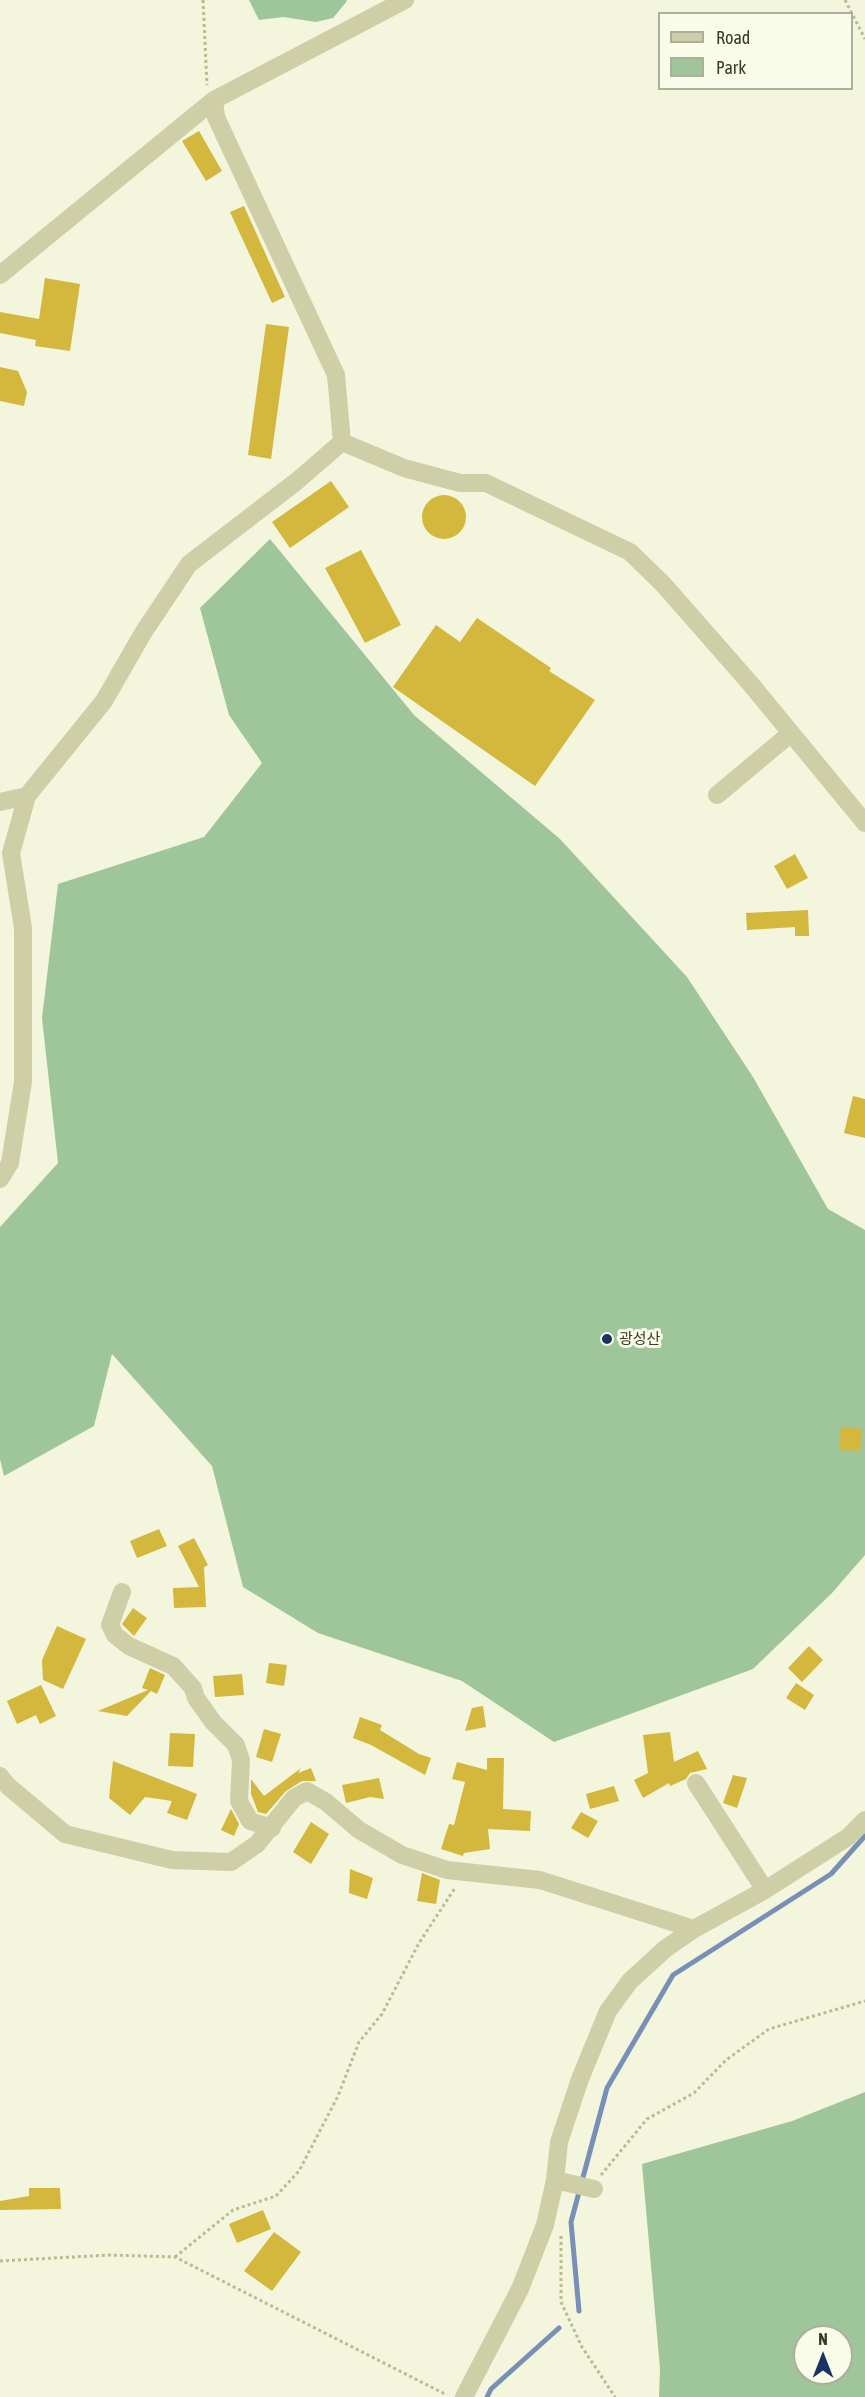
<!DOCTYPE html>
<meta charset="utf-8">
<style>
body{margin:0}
#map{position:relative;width:865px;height:2397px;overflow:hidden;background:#f3f5dd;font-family:"Asap Condensed",sans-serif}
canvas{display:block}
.legend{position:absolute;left:658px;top:12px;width:195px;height:78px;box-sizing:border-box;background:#fafcea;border:2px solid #aeae9c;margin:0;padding:8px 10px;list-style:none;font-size:18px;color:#3b3928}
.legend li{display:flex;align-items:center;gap:12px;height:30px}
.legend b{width:30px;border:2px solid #aeae9c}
.north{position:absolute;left:793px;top:2325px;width:60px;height:60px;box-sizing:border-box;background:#fafcea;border:2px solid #aeae9c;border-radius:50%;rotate:0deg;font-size:16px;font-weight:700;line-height:24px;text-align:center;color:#3b3928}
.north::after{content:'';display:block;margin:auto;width:21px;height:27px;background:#193362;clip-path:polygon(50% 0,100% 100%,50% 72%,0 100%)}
</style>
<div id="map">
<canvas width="865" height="2397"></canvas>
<ul class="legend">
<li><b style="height:8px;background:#cecfa7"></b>Road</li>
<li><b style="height:16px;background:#9fc69b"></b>Park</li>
</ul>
<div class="north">N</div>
</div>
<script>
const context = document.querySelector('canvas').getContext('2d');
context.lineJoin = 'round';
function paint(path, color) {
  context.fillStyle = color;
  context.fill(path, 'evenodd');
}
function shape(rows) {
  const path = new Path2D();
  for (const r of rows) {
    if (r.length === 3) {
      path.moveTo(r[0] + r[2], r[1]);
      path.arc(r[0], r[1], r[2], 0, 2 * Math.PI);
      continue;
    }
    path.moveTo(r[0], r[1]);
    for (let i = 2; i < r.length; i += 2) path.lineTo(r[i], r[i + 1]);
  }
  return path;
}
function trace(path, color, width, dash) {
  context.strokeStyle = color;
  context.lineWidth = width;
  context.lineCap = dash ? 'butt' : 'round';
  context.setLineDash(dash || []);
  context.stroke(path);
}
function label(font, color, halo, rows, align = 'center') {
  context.font = font + ' "Asap Condensed","Noto Sans KR",sans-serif';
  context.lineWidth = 6;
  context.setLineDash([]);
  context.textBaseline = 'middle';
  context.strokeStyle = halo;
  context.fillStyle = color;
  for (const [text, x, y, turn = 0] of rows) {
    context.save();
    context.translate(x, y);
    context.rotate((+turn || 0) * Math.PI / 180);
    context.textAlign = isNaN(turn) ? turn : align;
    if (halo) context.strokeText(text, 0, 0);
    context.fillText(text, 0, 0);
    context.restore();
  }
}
const green = shape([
 [249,0,346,0,347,1,333,18,316,22,283,17,259,20],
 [270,539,414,715,560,839,687,977,753,1077,828,1209,865,1230,865,1555,832,1593,753,1669,554,1742,462,1681,318,1633,243,1587,212,1466,112,1354,94,1426,4,1476,0,1459,0,1227,58,1163,42,1018,58,884,204,837,262,763,229,715,200,608],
 [865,2092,865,2397,659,2397,660,2369,642,2164,792,2121],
 [805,2337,841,2337,841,2373,805,2373]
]);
const stream = shape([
 [579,2311,571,2222,607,2088,673,1975,831,1874,865,1836],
 [487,2397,491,2389,559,2328]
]);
const building = shape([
 [199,131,222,171,206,181,182,141],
 [244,206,285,297,272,303,230,212],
 [45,278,80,284,70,351,35,346,36,340,0,333,0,312,39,319],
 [266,324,289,327,271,459,248,455],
 [0,367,18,371,27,392,24,406,0,401],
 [331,481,349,507,290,548,272,522],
 [444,517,22],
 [361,550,401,625,365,643,325,568],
 [477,618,551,668,549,671,595,700,535,786,393,687,436,625,460,642],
 [795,854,808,878,787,889,774,866],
 [808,910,809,936,795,936,795,927,747,930,746,913],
 [853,1096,865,1099,865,1138,844,1133],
 [841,1427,862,1429,860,1451,839,1450],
 [159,1529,167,1546,137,1558,130,1541],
 [194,1538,208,1565,204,1567,206,1607,174,1608,173,1588,199,1587,178,1546],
 [133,1608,147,1618,134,1636,122,1624],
 [57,1626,86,1639,63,1689,43,1680,42,1660],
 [809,1646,823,1660,802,1682,788,1668],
 [269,1663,287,1665,284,1686,266,1683],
 [150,1668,165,1675,157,1694,151,1691,127,1716,98,1711,148,1690,142,1688],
 [242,1674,244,1695,215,1697,213,1676],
 [796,1683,814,1695,805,1710,786,1698],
 [41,1685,56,1716,40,1724,36,1715,17,1724,7,1701],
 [483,1706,486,1727,465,1731,472,1708],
 [360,1717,382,1725,380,1730,419,1754,431,1758,425,1775,371,1745,353,1738],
 [264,1729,281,1734,272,1762,256,1757],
 [670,1732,674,1762,698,1751,707,1769,690,1773,686,1779,670,1786,669,1783,643,1798,634,1780,648,1773,643,1735],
 [170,1733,195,1734,193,1767,168,1766],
 [487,1758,504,1758,503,1809,531,1811,530,1831,488,1829,490,1849,464,1853,463,1856,441,1849,449,1824,454,1825,465,1782,452,1779,457,1762,487,1770],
 [113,1761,197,1794,187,1820,167,1813,172,1801,145,1797,130,1815,109,1798],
 [301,1768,298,1773,311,1768,316,1781,302,1781,286,1791,266,1814,258,1812,251,1794,251,1779,264,1796],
 [733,1775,747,1778,737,1808,723,1803],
 [379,1778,384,1799,370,1797,346,1803,342,1785],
 [614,1786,619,1801,590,1809,586,1794],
 [231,1809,239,1824,234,1836,221,1830],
 [581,1812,598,1821,588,1838,571,1828],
 [311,1822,329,1834,311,1864,293,1852],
 [350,1869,373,1878,367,1899,349,1893],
 [422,1873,440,1880,436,1904,417,1901],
 [29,2188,60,2188,61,2209,0,2210,0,2201,29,2196],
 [263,2210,271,2229,237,2243,229,2224],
 [274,2232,301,2252,272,2291,244,2271]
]);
const path = shape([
 [203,0,207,85],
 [845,0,865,39],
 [601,2175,647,2119,694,2093,726,2060,769,2029,865,2001],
 [561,2236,561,2302,582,2347,615,2397],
 [175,2257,233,2210,276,2196,299,2171,338,2096,359,2042,382,2014,419,1943,455,1888],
 [0,2261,109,2255,175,2257,447,2395]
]);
const minor = shape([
 [214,100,216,117,336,375,342,442],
 [0,275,214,100,405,0],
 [342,442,404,468,460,483,486,483,630,552,663,584,749,682,865,823],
 [717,795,790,734],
 [0,802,27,796],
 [0,1179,10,1163,23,1082,23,928,11,853,27,796,104,701,143,633,189,564,297,481,342,442],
 [122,1592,110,1625,115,1635,129,1646,173,1666,193,1688,196,1698,213,1722,236,1745,241,1760,239,1801,250,1821,272,1828],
 [0,1776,8,1786,65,1834,172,1860,231,1862,257,1844,294,1798,307,1791,326,1802,359,1830,402,1855,447,1870,540,1880,694,1929],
 [696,1783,765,1890],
 [555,2180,594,2189],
 [464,2397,520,2289,545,2225,555,2180,559,2142,580,2079,608,2011,630,1981,665,1949,694,1929,765,1890,848,1837,865,1820]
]);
const markers = [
 [607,1339,6,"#193362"]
];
const poiNames = [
 ["광성산",619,1339]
];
paint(green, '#9fc69b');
trace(stream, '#7890b6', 5);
paint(building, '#d3b83d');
trace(path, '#bbbb91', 3, [3, 3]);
trace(minor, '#cecfa7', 18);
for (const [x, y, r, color] of markers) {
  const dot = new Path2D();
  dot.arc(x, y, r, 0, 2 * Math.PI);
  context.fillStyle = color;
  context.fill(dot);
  trace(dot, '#fafcea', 2);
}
label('15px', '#3b3928', '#fafcea', poiNames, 'left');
</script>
